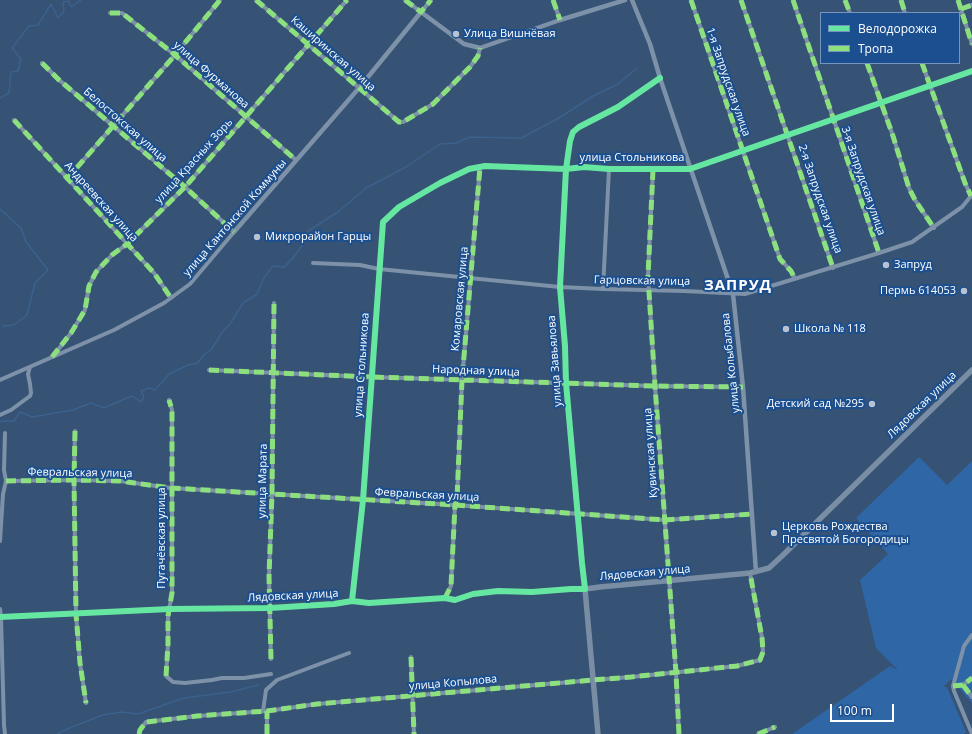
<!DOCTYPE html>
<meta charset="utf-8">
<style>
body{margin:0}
#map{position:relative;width:972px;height:734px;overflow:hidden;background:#365274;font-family:"Open Sans",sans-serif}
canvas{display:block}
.legend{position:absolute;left:820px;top:12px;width:140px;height:52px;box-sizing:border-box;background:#1b4f8f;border:1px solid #7695bc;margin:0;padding:5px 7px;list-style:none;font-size:12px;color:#fff}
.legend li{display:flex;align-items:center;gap:8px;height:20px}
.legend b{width:20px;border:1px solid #7695bc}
.scale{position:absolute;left:830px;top:704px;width:64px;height:18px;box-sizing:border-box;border:2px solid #fff;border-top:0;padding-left:5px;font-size:12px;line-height:14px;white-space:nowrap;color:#fff;-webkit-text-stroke:3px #1b4f8f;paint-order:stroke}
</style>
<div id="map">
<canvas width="972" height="734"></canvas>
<ul class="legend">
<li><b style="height:5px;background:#66e7a1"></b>Велодорожка</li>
<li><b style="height:5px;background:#8de07e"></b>Тропа</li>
</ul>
<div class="scale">100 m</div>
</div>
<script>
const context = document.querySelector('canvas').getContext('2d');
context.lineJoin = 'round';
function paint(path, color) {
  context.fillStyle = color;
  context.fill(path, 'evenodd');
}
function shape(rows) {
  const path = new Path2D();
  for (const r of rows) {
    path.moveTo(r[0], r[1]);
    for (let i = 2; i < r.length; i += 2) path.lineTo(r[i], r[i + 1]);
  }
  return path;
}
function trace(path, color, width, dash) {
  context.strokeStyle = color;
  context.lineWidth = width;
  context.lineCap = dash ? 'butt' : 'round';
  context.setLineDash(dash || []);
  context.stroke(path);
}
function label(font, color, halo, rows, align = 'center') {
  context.font = font + ' "Open Sans",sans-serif';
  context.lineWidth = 4;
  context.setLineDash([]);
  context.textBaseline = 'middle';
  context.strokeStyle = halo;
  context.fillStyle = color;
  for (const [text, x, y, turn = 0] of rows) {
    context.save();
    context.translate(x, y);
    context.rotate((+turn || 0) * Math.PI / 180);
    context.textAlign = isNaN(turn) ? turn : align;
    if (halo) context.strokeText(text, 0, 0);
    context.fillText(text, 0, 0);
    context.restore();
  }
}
const green = shape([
 [919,457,947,485,972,461,972,703,951,679,943,687,947,687,966,732,964,734,792,734,890,666,898,670,876,648,860,580,888,554,856,518]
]);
const stream = shape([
 [0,98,9,93,11,72,18,71,21,59,12,48,29,26,38,25,51,4,58,18,64,11,63,2,69,1,71,7,81,0],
 [0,209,21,228,26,242,48,270,35,283,27,315,14,325,3,326],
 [0,421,14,421,20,412,32,417,73,410,91,403,104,408,132,396,141,402,144,397,141,391,149,388,155,390,169,374,188,365,198,363,204,355,211,350,221,334,230,324,243,303,257,294,264,278,273,266,284,267,293,258,301,247,308,231,338,212,366,188,406,167,440,144,456,143,470,137,521,138,559,118,593,96,618,84,637,68],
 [57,734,67,729,103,715,121,712,138,714,184,698,231,692,258,685]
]);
const minor = shape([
 [256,0,399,122,403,122,433,104,470,67,478,56,480,48],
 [405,0,421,12,431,0],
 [553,0,560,20],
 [691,0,780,259,791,271,795,279],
 [741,0,833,268],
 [793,0,879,253],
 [845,0,850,13],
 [901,0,905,13],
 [958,0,972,44],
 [961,9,972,5],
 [110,13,122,13,175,55,296,160],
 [867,63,893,136,909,188,915,200,934,228],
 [14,120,154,273,171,298],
 [653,170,648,276,655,386,676,673,679,734],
 [67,179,175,55,220,0],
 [313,263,360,265,379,269,560,287,603,289,684,291,745,294,879,253,912,242,962,207,971,196,965,183,922,63],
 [603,289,609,169],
 [54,355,71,333,85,310,89,286,96,272,112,255,127,244,185,187,347,0],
 [209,370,372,377,655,386,743,387],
 [0,380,114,330,164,303,190,284,234,232,185,187,58,79,42,63],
 [169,400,172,410,172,593,168,616,168,644,166,676,173,682,185,683,212,680,222,678,244,678,271,674],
 [0,415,11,410,30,396,31,393,30,384,28,374,30,367],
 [75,431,74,480,76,614,80,663,86,703],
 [6,481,74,480,120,481,171,488,455,505,665,520,752,514],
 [0,541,3,494,6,481,4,470,5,433],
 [445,598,451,586,455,505,457,499,462,380,480,167],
 [352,601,363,500,383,222,399,207,440,183,469,169,485,166,566,169,584,167,609,169,690,169,972,71],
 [0,609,1,617,4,725,5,734],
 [0,617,170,609,270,608,334,604,352,601,369,603,445,598,455,600,473,594,498,591,532,592,571,589,585,589,582,563,566,383,565,346,560,287,566,169,570,141,573,132,579,127,618,107,660,78],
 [411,657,414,734],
 [271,659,269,576,272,494,274,303],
 [963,685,972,697],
 [953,686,963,685,972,678],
 [263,711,266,690,277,680,349,653],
 [139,734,140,730,146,722,197,716,267,711,317,704,593,680,631,677,737,666,760,660,763,652,762,638,750,573],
 [267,734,267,711],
 [758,734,775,727],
 [972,734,954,691,953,686,964,646,972,635]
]);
const tertiary = shape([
 [632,0,650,44,660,78,733,294,743,387,756,572],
 [234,232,359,88,421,12,464,44,480,48,560,20,625,0]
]);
const secondary = shape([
 [598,734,585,589,600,587,750,573,769,568,782,556,972,370]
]);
const quiet = shape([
 [256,0,399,122,403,122,433,104,470,67,478,56,480,48],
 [405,0,421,12,431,0],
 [553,0,560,20],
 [691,0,780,259,791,271,795,279],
 [741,0,833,268],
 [793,0,879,253],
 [845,0,850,13],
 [901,0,905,13],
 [958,0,972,44],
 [961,9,972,5],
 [110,13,122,13,175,55,296,160],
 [42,63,58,79,185,187,234,232],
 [867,63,893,136,909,188,915,200,934,228],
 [922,63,965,183,971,196],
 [14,120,154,273,171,298],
 [653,170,648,276,655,386,676,673,679,734],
 [67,179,175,55,220,0],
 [52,357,71,333,85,310,89,286,96,272,112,255,127,244,185,187,347,0],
 [209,370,372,377,655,386,743,387],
 [75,431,74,480,76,614,80,663,86,703],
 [6,481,74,480,120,481,171,488,455,505,665,520,752,514],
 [445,598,451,586,455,505,457,499,462,380,480,167],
 [411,657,414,734],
 [271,659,269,576,272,494,274,303],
 [166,676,168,644,168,616,172,593,172,410,169,400],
 [963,685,972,697],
 [953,686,963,685,972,678],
 [139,734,140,730,146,722,197,716,267,711,317,704,593,680,631,677,737,666,760,660,763,652,762,638,750,573],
 [267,734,267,711],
 [758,734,775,727]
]);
const cycleway = shape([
 [352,601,363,500,383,222,399,207,440,183,469,169,485,166,566,169,584,167,609,169,690,169,972,71],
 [0,617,170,609,270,608,334,604,352,601,369,603,445,598,455,600,473,594,498,591,532,592,571,589,585,589,582,563,566,383,565,346,560,287,566,169,570,141,573,132,579,127,618,107,660,78]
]);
const markers = [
 [456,34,4,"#b9c2ce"],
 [257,237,4,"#b9c2ce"],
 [886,265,4,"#b9c2ce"],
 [964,291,4,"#b9c2ce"],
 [786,329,4,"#b9c2ce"],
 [872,404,4,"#b9c2ce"],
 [774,533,4,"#b9c2ce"]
];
const poiNames = [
 ["Улица Вишнёвая",464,34],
 ["Микрорайон Гарцы",265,237],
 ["Запруд",894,265],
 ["Пермь 614053",956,291,"right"],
 ["Школа № 118",794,329],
 ["Детский сад №295",864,404,"right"],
 ["Церковь Рождества",782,527],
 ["Пресвятой Богородицы",782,540]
];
const streetNames = [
 ["Каширинская улица",333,54,41],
 ["улица Фурманова",211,75,41],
 ["1-я Запрудская улица",728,82,71],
 ["Белостокская улица",125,125,41],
 ["улица Стольникова",632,158],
 ["улица Красных Зорь",194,161,-48],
 ["3-я Запрудская улица",863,181,71],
 ["2-я Запрудская улица",820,199,71],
 ["Андреевская улица",101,202,48],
 ["улица Кантонской Коммуны",235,218,-49],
 ["Гарцовская улица",642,281,1],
 ["Комаровская улица",460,299,-85],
 ["улица Завьялова",555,361,-94],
 ["улица Колыбалова",731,363,-96],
 ["улица Стольникова",362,365,-86],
 ["Народная улица",476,371,2],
 ["Лядовская улица",922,405,-44],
 ["Кувинская улица",651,453,-94],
 ["Февральская улица",80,473,1],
 ["улица Марата",263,481,-89],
 ["Февральская улица",427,495,3],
 ["Пугачёвская улица",162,538,-90],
 ["Лядовская улица",645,573,-5],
 ["Лядовская улица",293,596,-3],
 ["улица Копылова",453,683,-5]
];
const districtNames = [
 ["ЗАПРУД",738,286]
];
paint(green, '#2f66a5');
trace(stream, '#3b618d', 1.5);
trace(minor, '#7d92a8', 4);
trace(tertiary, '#7d92a8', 4.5);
trace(secondary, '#798da4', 5.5);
trace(quiet, '#8de07e', 5, [10, 5]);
trace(cycleway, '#66e7a1', 6);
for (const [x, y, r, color] of markers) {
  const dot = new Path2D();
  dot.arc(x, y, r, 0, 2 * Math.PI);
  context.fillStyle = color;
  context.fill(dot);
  trace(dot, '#1b4f8f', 1.5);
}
label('11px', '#fff', '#1b4f8f', poiNames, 'left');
label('11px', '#fff', '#1b4f8f', streetNames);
context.letterSpacing = '1px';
label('bold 15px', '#fff', '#1b4f8f', districtNames);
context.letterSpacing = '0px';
</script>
